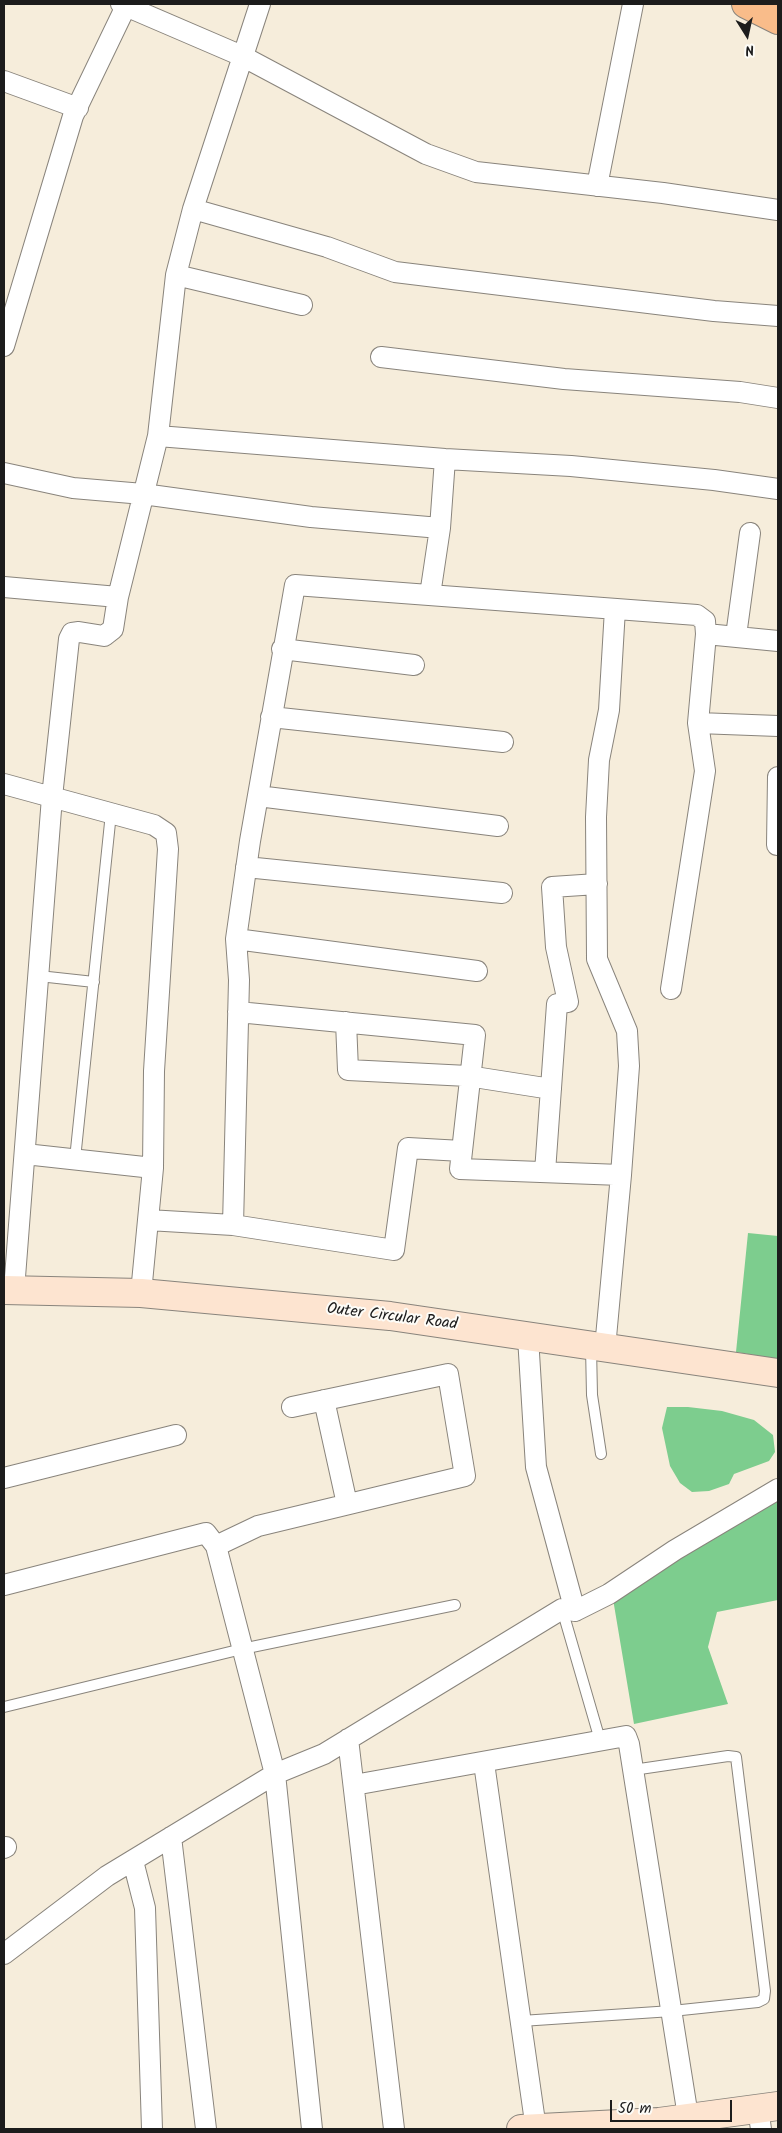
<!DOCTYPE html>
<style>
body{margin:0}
#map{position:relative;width:782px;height:2133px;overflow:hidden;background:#f6eddb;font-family:Kalam,sans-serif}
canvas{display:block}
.frame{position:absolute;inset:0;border:5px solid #1c1c1c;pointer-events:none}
.north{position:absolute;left:722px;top:10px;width:50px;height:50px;-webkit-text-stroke:4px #fdfcf7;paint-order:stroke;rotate:170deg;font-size:14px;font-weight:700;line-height:20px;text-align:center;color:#1c1c1c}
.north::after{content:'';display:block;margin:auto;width:18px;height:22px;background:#1c1c1c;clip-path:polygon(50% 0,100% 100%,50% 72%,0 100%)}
.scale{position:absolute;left:610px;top:2100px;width:122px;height:22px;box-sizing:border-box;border:2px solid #1c1c1c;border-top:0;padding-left:6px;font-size:15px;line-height:18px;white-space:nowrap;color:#1c1c1c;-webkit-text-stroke:4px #fdfcf7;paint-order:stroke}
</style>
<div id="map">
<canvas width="782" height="2133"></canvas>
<div class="frame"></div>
<div class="north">N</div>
<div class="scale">50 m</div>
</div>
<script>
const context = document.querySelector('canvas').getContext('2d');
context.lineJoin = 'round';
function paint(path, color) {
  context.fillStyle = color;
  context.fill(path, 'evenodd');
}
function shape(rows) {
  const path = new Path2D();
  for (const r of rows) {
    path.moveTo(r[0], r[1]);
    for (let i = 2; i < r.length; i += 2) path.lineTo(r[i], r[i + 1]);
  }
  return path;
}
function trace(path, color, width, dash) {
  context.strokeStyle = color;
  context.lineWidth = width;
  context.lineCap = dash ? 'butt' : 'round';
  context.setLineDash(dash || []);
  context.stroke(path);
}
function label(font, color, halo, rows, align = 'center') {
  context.font = font + ' Kalam,sans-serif';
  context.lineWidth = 4;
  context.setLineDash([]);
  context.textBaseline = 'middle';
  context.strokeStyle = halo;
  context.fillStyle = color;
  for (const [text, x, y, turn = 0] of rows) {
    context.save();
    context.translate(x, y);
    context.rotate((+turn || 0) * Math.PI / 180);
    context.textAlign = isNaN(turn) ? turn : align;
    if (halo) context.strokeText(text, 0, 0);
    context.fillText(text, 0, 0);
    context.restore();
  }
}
const green = shape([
 [748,1233,778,1236,778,1359,736,1352],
 [667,1407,688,1407,722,1411,754,1420,773,1435,775,1452,769,1461,734,1474,729,1484,709,1491,692,1492,680,1483,670,1466,662,1428],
 [778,1497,778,1600,717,1612,708,1647,728,1704,634,1724,613,1599]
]);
const service = shape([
 [39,976,94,982],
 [75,1159,111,813],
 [591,1347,592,1395,601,1454],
 [562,1609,600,1740],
 [4,1707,242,1649,455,1605],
 [521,2021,672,2011,758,2002,764,1999,765,1991,736,1757,728,1756,633,1770]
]);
const minor = shape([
 [121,4,242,56,426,154,476,172,663,193,778,210],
 [4,81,78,108],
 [597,186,633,4],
 [193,209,327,247,395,272,714,311,778,316],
 [176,275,302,305],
 [4,346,73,116,126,6],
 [381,357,564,379,740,392,778,398],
 [158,436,445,459,571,466,714,480,778,489],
 [4,473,73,488,143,494,311,517,440,528],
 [4,587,118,597],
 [430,595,440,528,445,459],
 [615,609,609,710,599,760,596,817,597,959,627,1031,629,1066,621,1175],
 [706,634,778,641],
 [736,636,750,533],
 [282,649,414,665],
 [271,717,503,742],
 [4,784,154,825,166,833,168,849,154,1071,153,1168,141,1293],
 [258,796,498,826],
 [777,845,778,777],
 [246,867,502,893],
 [236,939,477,971],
 [671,989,705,771,698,723],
 [238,1012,475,1035,460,1169,621,1175,605,1348],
 [346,1022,348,1070,468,1076,551,1089],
 [25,1154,153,1168],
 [545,1172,557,1004,568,1002,556,947,552,887,597,884],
 [148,1220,233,1225,394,1250,408,1148,462,1151],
 [233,1225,239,980,236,939,250,841,295,585,697,615,705,621,706,634,698,723,778,726],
 [14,1290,52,797,69,639,72,633,79,632,104,636,113,629,118,597,158,436,176,275,193,209,260,4],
 [528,1337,536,1467,575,1611],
 [324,1400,347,1504],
 [4,1478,176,1435],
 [216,1546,258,1526,465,1476,448,1374,292,1407],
 [4,1585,206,1533,216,1546,275,1774,312,2129],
 [348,1739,394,2129],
 [484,1763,536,2129],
 [354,1785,626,1736,629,1744,690,2129],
 [171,1837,206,2129],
 [4,1848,6,1847],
 [133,1861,145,1908,152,2129],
 [4,1954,107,1876,275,1774,324,1754,562,1609,575,1611,609,1594,675,1550,778,1489],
 [758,2109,761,2129]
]);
const secondary = shape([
 [4,1290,141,1293,390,1316,778,1373],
 [521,2129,659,2122,778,2106]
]);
const primary = shape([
 [746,4,778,20]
]);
const streetNames = [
 ["Outer Circular Road",392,1318,7]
];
paint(green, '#7dcd8e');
trace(service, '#89847c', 12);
trace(minor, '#89847c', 22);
trace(secondary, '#89847c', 30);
trace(primary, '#89847c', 30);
trace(service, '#fff', 10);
trace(minor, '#fff', 20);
trace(secondary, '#fde4d0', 28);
trace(primary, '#f9bc8a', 28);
label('16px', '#1c1c1c', '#fdfcf7', streetNames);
</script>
